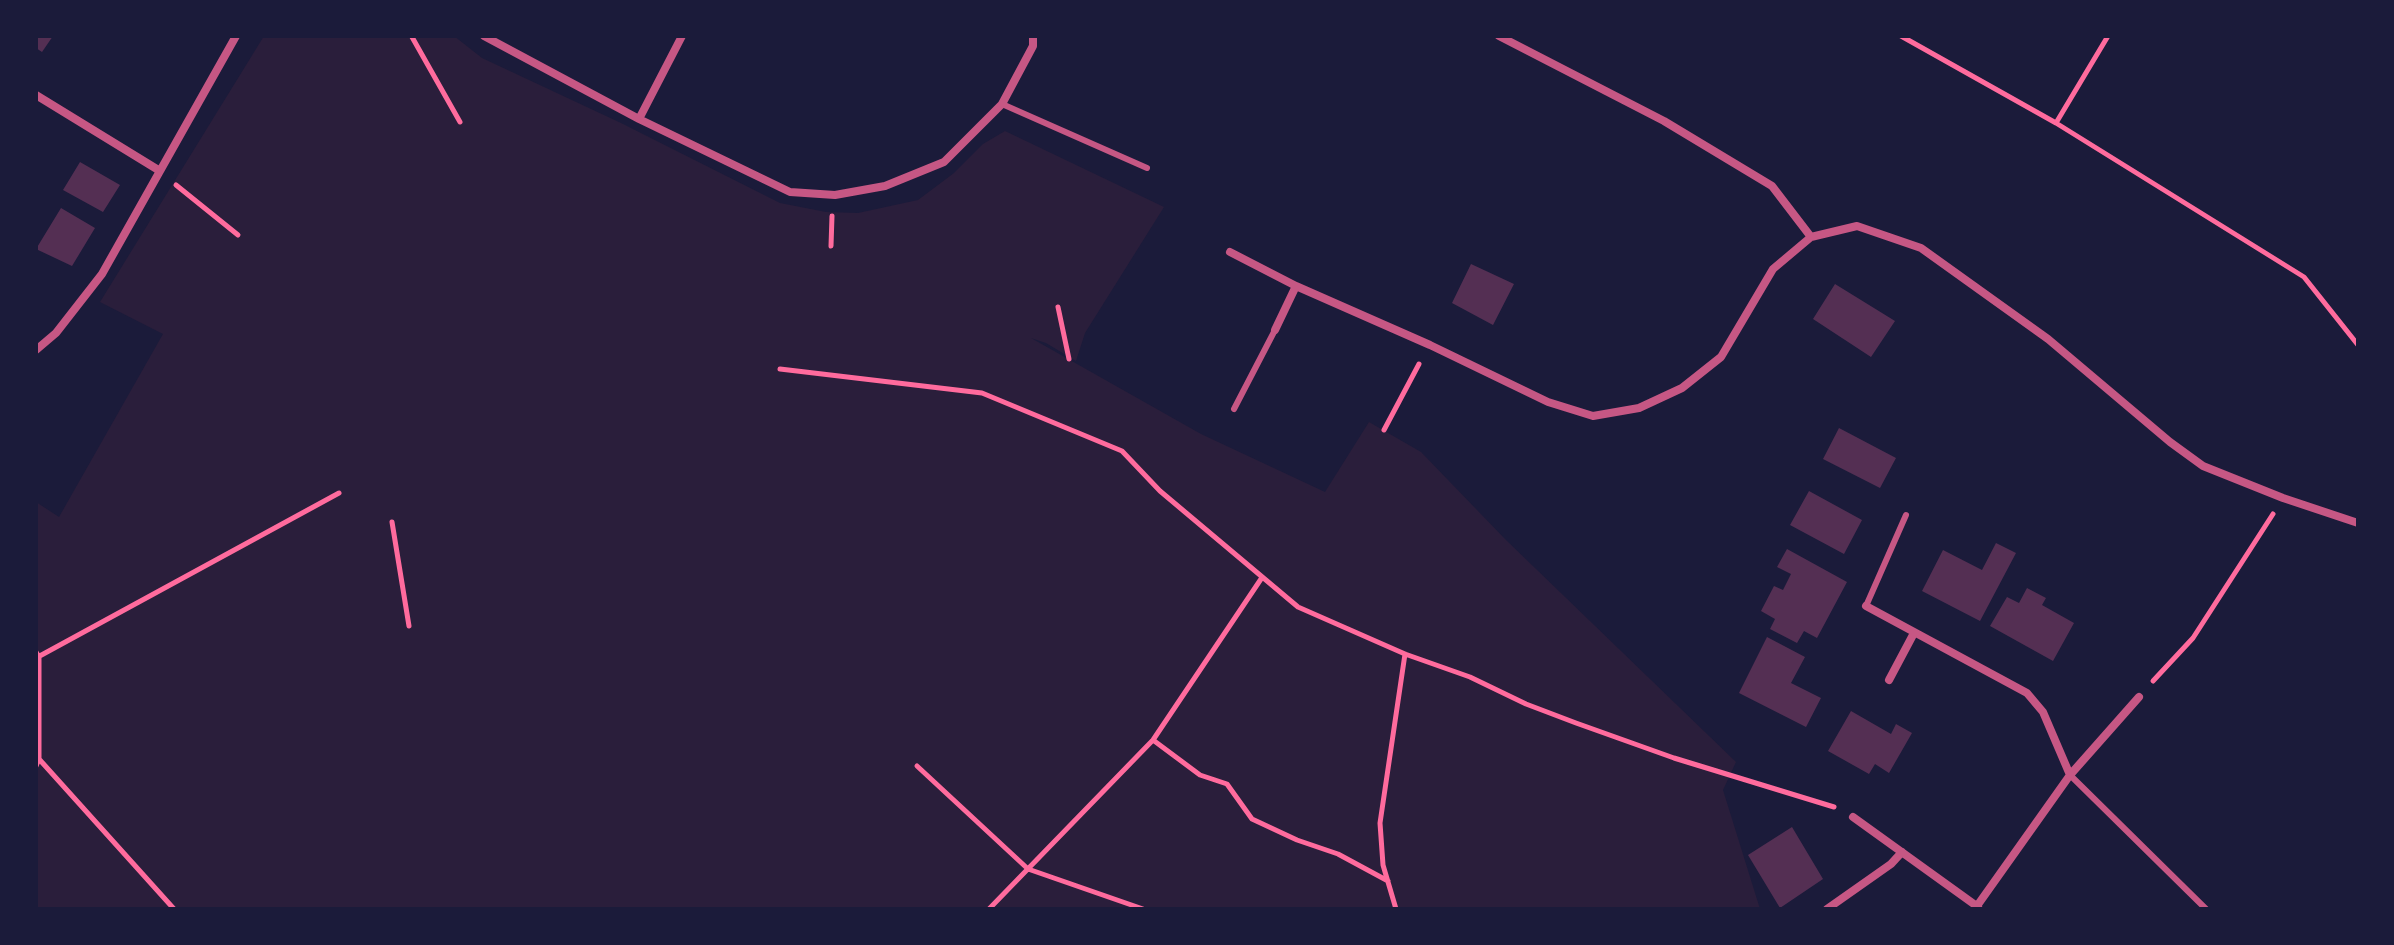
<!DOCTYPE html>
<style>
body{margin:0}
#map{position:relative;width:2394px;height:945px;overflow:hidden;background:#1b1b3a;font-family:Literata,serif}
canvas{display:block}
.frame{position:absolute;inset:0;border:38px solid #1b1b3a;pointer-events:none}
</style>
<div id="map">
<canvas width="2394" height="945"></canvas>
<div class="frame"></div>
</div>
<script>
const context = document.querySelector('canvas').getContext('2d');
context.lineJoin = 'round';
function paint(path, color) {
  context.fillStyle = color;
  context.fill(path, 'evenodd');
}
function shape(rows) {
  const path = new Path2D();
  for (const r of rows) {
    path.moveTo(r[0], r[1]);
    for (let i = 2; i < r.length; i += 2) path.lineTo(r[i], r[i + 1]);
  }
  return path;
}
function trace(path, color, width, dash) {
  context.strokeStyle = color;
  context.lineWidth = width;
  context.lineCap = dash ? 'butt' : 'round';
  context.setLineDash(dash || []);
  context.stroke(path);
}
const green = shape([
 [264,36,454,36,482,58,621,123,780,203,826,212,858,213,918,200,954,173,983,144,1005,131,1164,207,1085,333,1076,361,1046,343,1031,338,1201,434,1325,492,1369,422,1421,452,1506,540,1736,762,1723,790,1760,909,36,909,36,502,59,517,163,334,100,302]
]);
const building = shape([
 [36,36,53,36,42,52,36,48],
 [80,162,120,185,103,212,63,190],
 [61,208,95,228,72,266,36,249],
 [1471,264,1514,284,1493,325,1452,303],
 [1835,284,1895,321,1871,357,1813,319],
 [1839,428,1896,458,1880,488,1823,459],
 [1809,491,1862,520,1844,554,1790,525],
 [1996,543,2016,553,1980,621,1922,591,1943,550,1982,570],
 [1787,549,1847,582,1817,638,1804,631,1797,643,1770,629,1775,619,1761,611,1774,586,1783,590,1791,574,1777,567],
 [2027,588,2046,598,2042,605,2074,623,2053,661,1990,626,2007,597,2019,603],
 [1767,637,1805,657,1791,683,1821,698,1806,727,1739,693],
 [1851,711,1891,734,1896,724,1912,733,1889,773,1875,764,1869,774,1828,751],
 [1792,827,1823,879,1780,908,1748,855]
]);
const path = shape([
 [1901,36,2056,123,2108,36],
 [412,37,460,122],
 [2056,123,2304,277,2358,345],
 [176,185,238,235],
 [831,246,832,216],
 [1058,307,1069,359],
 [780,369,982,393,1122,451,1160,491,1298,607,1405,654,1470,677,1526,704,1576,723,1674,758,1834,807],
 [1384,430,1419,364],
 [392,522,409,626],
 [36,652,39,657,39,759,36,766],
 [36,658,339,493],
 [2153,681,2193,638,2273,514],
 [1153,740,1200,775,1227,784,1252,819,1297,840,1338,854,1388,881],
 [39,759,174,909],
 [917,766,1028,869,1143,909],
 [989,909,1153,740,1261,579],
 [1396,909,1383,865,1380,823,1405,654]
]);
const service = shape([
 [1002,104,1147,168],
 [1234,409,1275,330],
 [1866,606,1906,515],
 [2070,775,2206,909]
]);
const minor = shape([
 [484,36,639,119,790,192,835,195,885,186,944,162,1002,104,1033,46,1033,36],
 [1499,36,1664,121,1772,186,1811,237,1857,226,1921,248,2048,339,2170,442,2203,466,2283,498,2358,523],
 [36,95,160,171],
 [639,119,682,36],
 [1230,252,1296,286,1430,345,1548,402,1593,416,1639,408,1682,388,1721,357,1773,269,1811,237],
 [1275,330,1296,286],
 [36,350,56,333,102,274,236,36],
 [1866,606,2027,693,2043,712,2070,775],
 [1889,680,1914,633],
 [1853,817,1978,907],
 [1977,906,2070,775,2139,697],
 [1827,909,1891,864,1902,852]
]);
paint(green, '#2a1e3b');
paint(building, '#542f53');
trace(path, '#ff6b9d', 5);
trace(service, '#c65784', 6);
trace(minor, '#c65784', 8);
</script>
